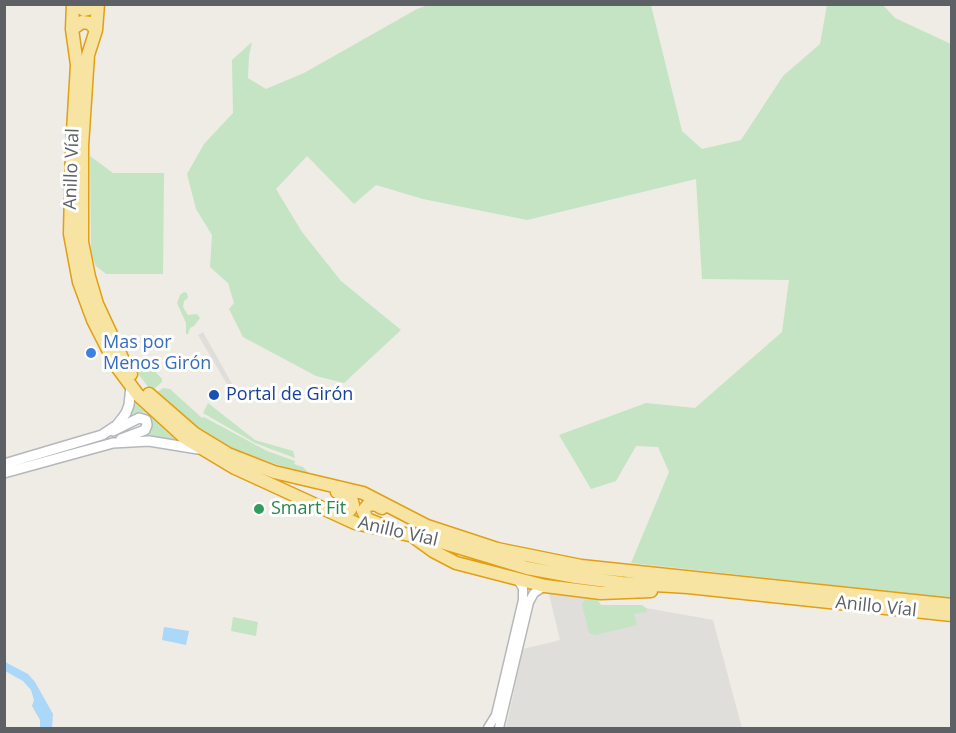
<!DOCTYPE html>
<meta charset="utf-8">
<style>
body{margin:0}
#map{position:relative;width:956px;height:733px;overflow:hidden;background:#eeece5;font-family:"Open Sans",sans-serif}
canvas{display:block}
.frame{position:absolute;inset:0;border:6px solid #5d6165;pointer-events:none}
</style>
<div id="map">
<canvas width="956" height="733"></canvas>
<div class="frame"></div>
</div>
<script>
const context = document.querySelector('canvas').getContext('2d');
context.lineJoin = 'round';
function paint(path, color) {
  context.fillStyle = color;
  context.fill(path, 'evenodd');
}
function shape(rows) {
  const path = new Path2D();
  for (const r of rows) {
    path.moveTo(r[0], r[1]);
    for (let i = 2; i < r.length; i += 2) path.lineTo(r[i], r[i + 1]);
  }
  return path;
}
function trace(path, color, width, dash) {
  context.strokeStyle = color;
  context.lineWidth = width;
  context.lineCap = dash ? 'butt' : 'round';
  context.setLineDash(dash || []);
  context.stroke(path);
}
function label(font, color, halo, rows, align = 'center') {
  context.font = font + ' "Open Sans",sans-serif';
  context.lineWidth = 6;
  context.setLineDash([]);
  context.textBaseline = 'middle';
  context.strokeStyle = halo;
  context.fillStyle = color;
  for (const [text, x, y, turn = 0] of rows) {
    context.save();
    context.translate(x, y);
    context.rotate((+turn || 0) * Math.PI / 180);
    context.textAlign = isNaN(turn) ? turn : align;
    if (halo) context.strokeText(text, 0, 0);
    context.fillText(text, 0, 0);
    context.restore();
  }
}
const industrial = shape([
 [203,332,235,389,231,391,198,335],
 [548,590,588,594,597,608,641,607,713,620,742,728,506,728,523,649,560,640]
]);
const green = shape([
 [513,5,513,6,520,4,651,5,682,131,702,149,741,140,783,76,820,44,827,5,883,5,895,18,951,44,951,598,631,563,669,472,658,447,636,446,616,481,591,489,559,435,646,403,695,408,782,332,789,280,702,279,696,179,527,220,423,199,376,185,354,204,307,156,276,189,302,232,341,281,401,330,344,383,316,376,243,337,229,309,234,303,228,283,210,267,212,235,196,209,187,174,204,144,233,113,232,60,252,42,249,56,248,78,266,89,304,73,417,9,428,5],
 [90,156,113,173,164,173,163,274,106,274,96,266,91,255],
 [184,292,187,293,188,298,184,301,183,307,188,315,197,314,200,318,194,326,190,328,188,334,186,334,186,323,177,303,180,295],
 [151,367,162,379,162,382,154,389,149,388,139,375,139,372],
 [163,388,170,389,202,418,204,417,267,451,295,461,294,464,303,467,313,477,221,445,197,430,156,393],
 [134,397,183,441,158,438,125,439,146,434,151,431,151,422,146,413,139,412,122,423,132,411],
 [208,403,255,440,293,451,295,458,255,443,203,413],
 [594,595,601,605,642,605,646,608,647,612,634,614,637,625,595,635,589,633,582,604,588,596],
 [233,617,258,622,256,636,231,631]
]);
const water = shape([
 [164,627,189,631,186,645,162,640],
 [5,662,28,674,35,682,53,714,52,728,40,728,40,720,32,706,34,700,31,690,23,681,5,671]
]);
const tertiary = shape([
 [488,728,496,715,523,600,523,588,517,579],
 [499,728,529,602,534,593,545,586]
]);
const secondary = shape([
 [113,431,139,418,146,420,147,425,145,430,121,439],
 [4,464,102,435,117,425,126,413,129,405,131,386],
 [4,473,113,443,149,441,198,449]
]);
const trunk = shape([
 [73,4,72,29,77,65,72,148,70,234,79,282,93,320,117,367,138,395,185,438,235,468,355,523,441,542,527,568,576,577,622,583,688,587,952,615],
 [76,4,84,10,93,8,96,4],
 [98,4,96,30,88,55,82,146,82,242,89,277,97,304,123,360,131,374],
 [72,29,82,22,90,23,96,30],
 [149,394,195,434,228,454,274,472,363,493,427,526,497,549,581,566,952,605],
 [334,508,345,512,350,510,353,505,351,498,337,492],
 [379,524,367,519,363,511,368,505,375,504,382,508],
 [415,538,433,551,456,563,545,586,601,593,651,591]
]);
const markers = [
 [91,353,6,"#3f7fe0"],
 [214,395,6,"#1a4fb4"],
 [259,509,6,"#2e9e5b"]
];
const streetNames = [
 ["Anillo Víal",72,169,-88],
 ["Anillo Víal",398,532,13],
 ["Anillo Víal",876,607,6]
];
const shopNames = [
 ["Mas por",103,343],
 ["Menos Girón",103,364]
];
const transitNames = [
 ["Portal de Girón",226,395]
];
const leisureNames = [
 ["Smart Fit",271,509]
];
paint(industrial, '#e0deda');
paint(green, '#c4e4c4');
paint(water, '#abd7f8');
trace(tertiary, '#b6b7bb', 11);
trace(secondary, '#b4b8bc', 12);
trace(trunk, '#e29f12', 15);
trace(tertiary, '#fff', 8);
trace(secondary, '#fff', 9);
trace(trunk, '#f7e4a3', 12);
for (const [x, y, r, color] of markers) {
  const dot = new Path2D();
  dot.arc(x, y, r, 0, 2 * Math.PI);
  context.fillStyle = color;
  context.fill(dot);
  trace(dot, '#fff', 2);
}
label('18px', '#5d6165', '#fff', streetNames);
label('18px', '#366cbe', '#fff', shopNames, 'left');
label('18px', '#164399', '#fff', transitNames, 'left');
label('18px', '#27864d', '#fff', leisureNames, 'left');
</script>
